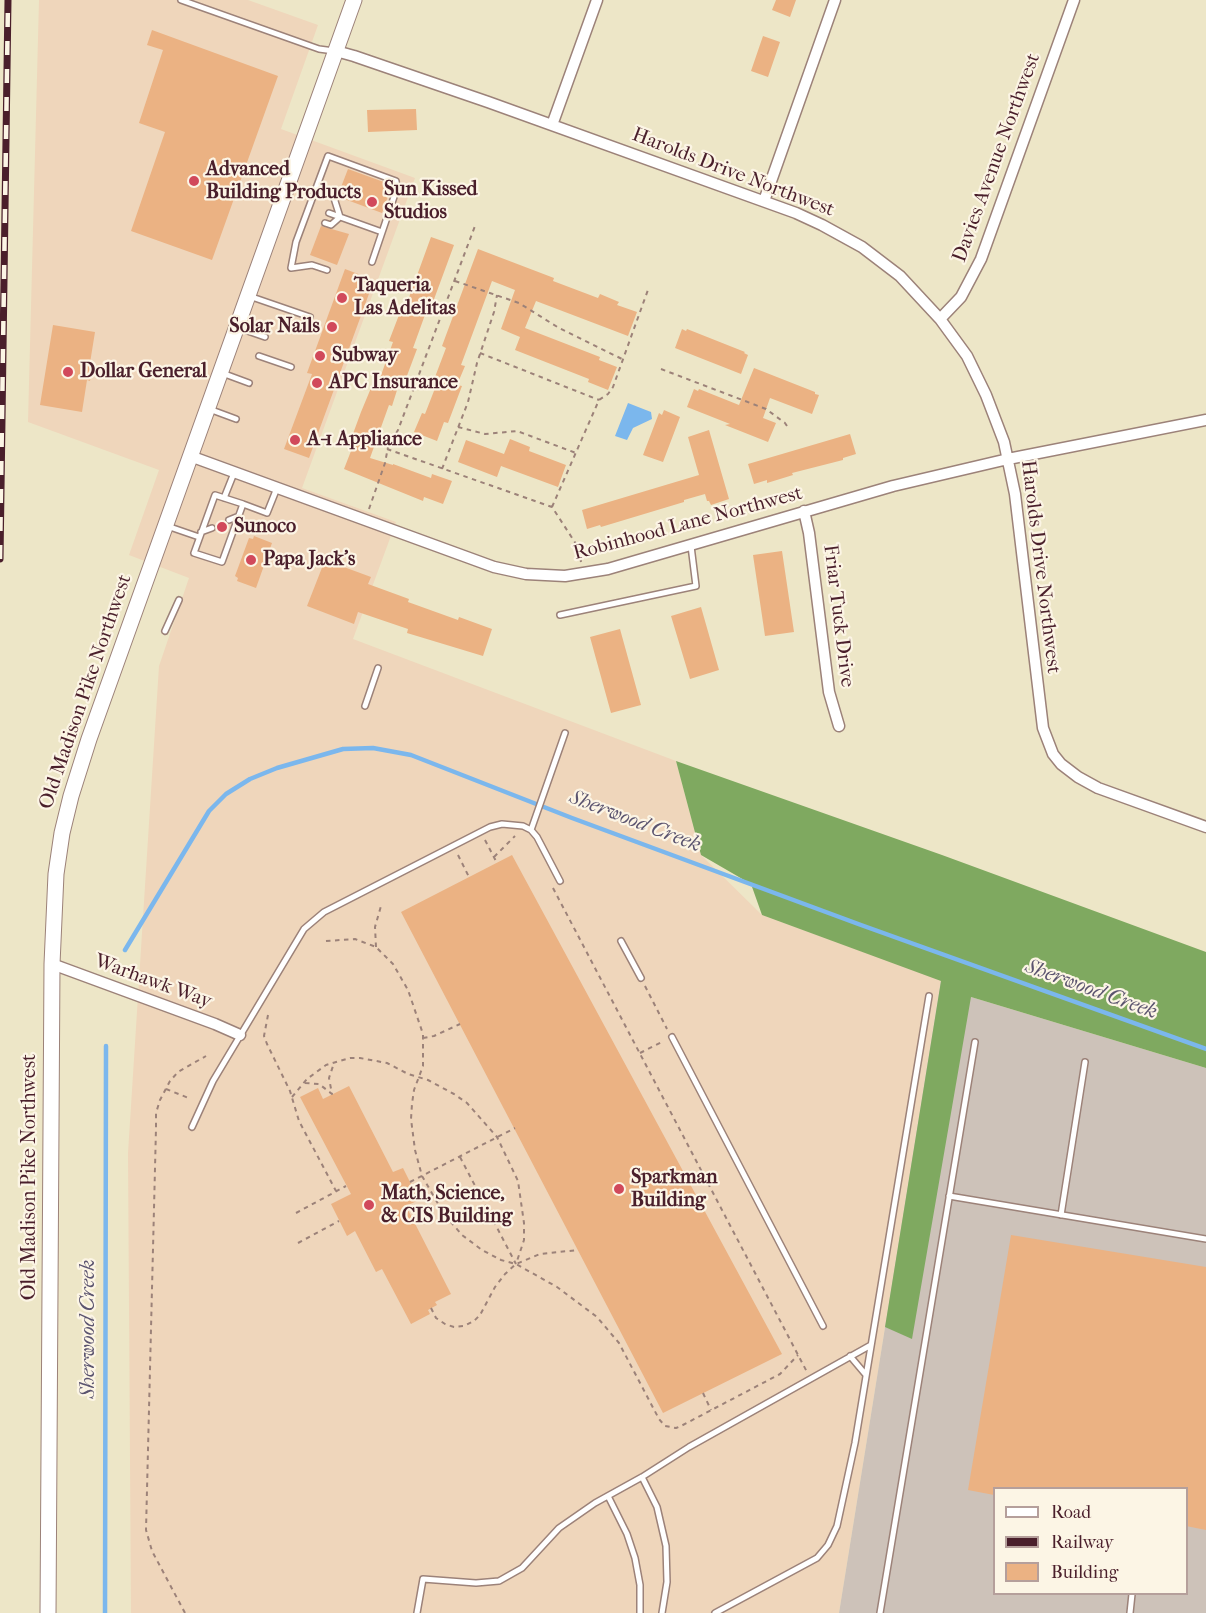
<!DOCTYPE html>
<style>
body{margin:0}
#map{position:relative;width:1206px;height:1613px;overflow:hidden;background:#ede6c7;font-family:"IM FELL French Canon",serif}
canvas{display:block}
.legend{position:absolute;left:993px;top:1487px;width:195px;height:108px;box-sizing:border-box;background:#fcf5e5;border:2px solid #b59f9b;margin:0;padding:8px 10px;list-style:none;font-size:18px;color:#4a1f2b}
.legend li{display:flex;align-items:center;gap:12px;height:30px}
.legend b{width:30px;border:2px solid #b59f9b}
</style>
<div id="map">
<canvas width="1206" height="1613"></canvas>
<ul class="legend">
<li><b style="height:8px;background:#fff"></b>Road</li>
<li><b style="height:8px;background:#4a1f2b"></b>Railway</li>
<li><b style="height:16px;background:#ebb283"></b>Building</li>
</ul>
</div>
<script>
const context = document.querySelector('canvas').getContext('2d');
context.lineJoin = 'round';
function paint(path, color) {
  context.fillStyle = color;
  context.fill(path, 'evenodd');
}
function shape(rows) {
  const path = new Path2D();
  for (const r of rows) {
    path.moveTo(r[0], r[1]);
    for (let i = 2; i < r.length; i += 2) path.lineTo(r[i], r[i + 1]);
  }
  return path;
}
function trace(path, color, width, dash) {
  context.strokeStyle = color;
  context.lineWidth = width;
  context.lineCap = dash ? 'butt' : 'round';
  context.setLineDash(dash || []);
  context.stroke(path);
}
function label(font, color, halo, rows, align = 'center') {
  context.font = font + ' "IM FELL French Canon",serif';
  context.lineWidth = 4.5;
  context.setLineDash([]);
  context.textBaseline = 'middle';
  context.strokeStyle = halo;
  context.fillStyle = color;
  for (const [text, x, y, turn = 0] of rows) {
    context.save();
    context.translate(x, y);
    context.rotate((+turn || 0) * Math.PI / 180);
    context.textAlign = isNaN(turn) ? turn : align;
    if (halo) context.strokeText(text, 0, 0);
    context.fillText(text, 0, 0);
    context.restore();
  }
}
const built = shape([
 [39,0,248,0,318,25,281,129,415,178,302,488,396,522,353,639,676,761,701,855,762,915,941,980,839,1613,131,1613,128,1153,159,666,189,578,129,555,159,470,28,422]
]);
const industrial = shape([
 [941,980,971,997,1206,1068,1206,1613,839,1613],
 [994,1488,1186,1488,1186,1594,994,1594]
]);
const forest = shape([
 [676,761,942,855,1206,952,1206,1068,971,997,912,1339,885,1327,941,981,762,915,751,884,701,855]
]);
const water = shape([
 [628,403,651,412,652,419,633,428,627,440,615,436]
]);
const stream = shape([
 [125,950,209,811,226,794,250,779,277,768,343,749,373,748,411,755,572,818,861,925,1206,1049],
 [105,1613,106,1046]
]);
const building = shape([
 [776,0,796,0,790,17,772,10],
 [152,30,278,76,212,260,131,231,165,132,139,123,163,50,147,45],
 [763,36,780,42,768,77,751,71],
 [416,109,417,130,368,132,367,110],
 [348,169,392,185,382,213,339,197,338,195],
 [321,226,349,234,337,265,310,255],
 [431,237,454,245,433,302,430,301,413,348,417,349,402,389,398,387,392,406,389,405,370,458,393,465,393,464,431,478,432,474,452,481,443,504,424,497,423,501,344,469,351,451,347,450,361,412,376,376,380,378,393,342,389,341,404,302,407,303],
 [478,249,554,278,553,281,598,298,600,294,619,302,617,305,637,312,628,336,536,301,525,328,600,357,599,360,617,367,608,390,588,382,589,379,515,350,520,337,501,329,515,290,492,281,461,365,465,366,457,385,462,386,448,423,444,422,437,441,414,432,422,413,425,414,439,378,435,377,446,348,442,346],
 [345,269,374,280,309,458,284,449,312,374,307,373],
 [53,325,95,332,90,363,93,363,90,381,87,380,82,412,40,405],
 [682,329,686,331,687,329,745,352,744,353,748,355,741,374,675,348],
 [754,368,815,392,815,394,819,395,812,414,770,398,763,418,776,423,768,442,725,425,730,424,687,407,694,389,698,391,699,389,739,405],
 [664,410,680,417,663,462,643,455,659,413,662,415],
 [709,430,729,499,711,505,709,501,707,501,705,494,684,500,684,502,601,527,600,525,587,529,582,510,699,475,688,437],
 [850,434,856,454,843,458,843,460,792,473,793,475,767,483,767,480,754,484,748,464],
 [510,439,530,447,529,451,566,465,558,487,501,466,497,477,458,462,466,440,504,454],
 [254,536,272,543,256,588,237,581,238,578,235,576,249,538,253,539],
 [782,551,794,632,765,636,753,555],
 [325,560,371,577,368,584,409,599,408,602,458,620,459,617,492,629,483,656,407,633,408,629,358,612,354,624,307,606],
 [701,607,719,670,690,679,671,616],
 [620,629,641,705,611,713,590,637],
 [512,855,782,1354,663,1413,401,912],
 [349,1086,393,1172,403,1168,419,1200,406,1206,451,1294,435,1302,437,1305,428,1310,430,1314,411,1324,382,1269,376,1272,355,1231,347,1236,331,1204,351,1194,300,1097,318,1088,323,1099],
 [1011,1235,1206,1267,1206,1530,1186,1526,1186,1488,994,1488,994,1495,968,1490]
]);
const path = shape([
 [455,281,519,303,559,328,622,359],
 [480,353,599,400],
 [661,369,766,409,785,423,789,429],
 [458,427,485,434,517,431,576,453],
 [387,449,552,507,578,547,581,562],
 [442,469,468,402,477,363,494,312,497,295],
 [552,507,599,400,608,394,613,387,649,287],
 [369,509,385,463,388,447,398,430,475,226],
 [485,840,497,863],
 [458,855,469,877],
 [494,857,515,836],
 [553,888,807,1372],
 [326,941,355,939,376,947,393,964,408,990,423,1034,423,1066,414,1090,412,1104,411,1119,415,1150,422,1176,444,1214,462,1235,482,1250,501,1260,516,1264,557,1287,597,1317,619,1343,659,1419,665,1426,676,1428,681,1426,780,1374,798,1355],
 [376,947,375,927,381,906],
 [645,986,667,1029],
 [268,1015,264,1036,267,1044,290,1091,299,1121,336,1191],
 [423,1038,434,1036,460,1024],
 [640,1053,664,1041],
 [305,1083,319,1084,332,1094,329,1078,334,1063],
 [166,1089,191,1099],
 [292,1097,307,1079,326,1065,350,1058,360,1058,387,1063,408,1074,428,1080,454,1094,467,1103,497,1137,518,1181,524,1223,524,1240,516,1264],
 [460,1157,516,1264],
 [410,1182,515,1128],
 [296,1213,346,1186],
 [298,1243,339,1221],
 [431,1308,436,1318,445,1324,454,1327,464,1326,474,1321,480,1315,495,1287,505,1274,516,1264,540,1254,578,1250],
 [703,1393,711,1410],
 [185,1613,152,1551,146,1530,156,1128,156,1113,160,1100,170,1081,178,1072,206,1056]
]);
const service = shape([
 [181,0,319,49,334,51],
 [329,213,382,232],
 [325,223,331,225,340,217,334,198],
 [327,270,312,265,291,268,296,242,328,156,396,181,397,188,372,262],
 [249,296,310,317],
 [239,328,265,337],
 [259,356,291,367],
 [222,373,249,383],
 [209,409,236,419],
 [224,498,234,473],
 [243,504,222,562,194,553,215,495,243,504,267,513,277,488],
 [229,520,239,516],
 [167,526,199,537],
 [201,532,212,528],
 [560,615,696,586,691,546],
 [165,631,179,600],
 [365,706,378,668],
 [531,830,565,733],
 [621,941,641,978],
 [672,1037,823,1326],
 [192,1127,213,1081,304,929,324,912,490,827,502,824,523,826,531,830,537,837,560,881],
 [949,1196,1206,1239],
 [1061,1215,1085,1062],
 [850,1356,866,1375],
 [642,1477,657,1507,666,1546,667,1582,662,1613],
 [608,1496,627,1534,635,1558,640,1585,640,1613],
 [417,1613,423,1579,476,1583,499,1581,522,1568,559,1528,595,1503,642,1477,689,1447,871,1345],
 [715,1613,817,1558,828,1545,837,1526,855,1443,929,996],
 [880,1613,975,1042],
 [1130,1613,1132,1594]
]);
const minor = shape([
 [336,51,354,56,488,102,796,213,822,225,862,247,900,276,940,319,967,356,986,395,1004,442,1015,494,1043,728,1053,754,1061,764,1078,777,1098,788,1206,827],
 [552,125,597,0],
 [764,201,835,0],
 [940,319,961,297,981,259,1074,0],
 [190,456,494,567,526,574,565,576,608,569,893,486,1008,459,1206,420],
 [804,511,809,533,829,692,839,726],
 [52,964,215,1024,240,1035]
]);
const secondary = shape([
 [48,1613,52,964,56,874,62,833,71,796,89,739,354,0]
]);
const rail = shape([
 [0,559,8,0]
]);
const markers = [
 [194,181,6,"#d1495b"],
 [372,202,6,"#d1495b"],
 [342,298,6,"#d1495b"],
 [332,327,6,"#d1495b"],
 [320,356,6,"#d1495b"],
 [68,372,6,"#d1495b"],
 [317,383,6,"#d1495b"],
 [295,440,6,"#d1495b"],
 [222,527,6,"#d1495b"],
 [251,560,6,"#d1495b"],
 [619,1189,6,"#d1495b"],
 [369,1205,6,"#d1495b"]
];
const streetNames = [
 ["Davies Avenue Northwest",997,158,-70],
 ["Harolds Drive Northwest",733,173,21],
 ["Robinhood Lane Northwest",688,524,-15],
 ["Harolds Drive Northwest",1040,567,83],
 ["Friar Tuck Drive",838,616,83],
 ["Old Madison Pike Northwest",86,692,-71],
 ["Warhawk Way",153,982,20],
 ["Old Madison Pike Northwest",30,1177,-90]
];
const poiNames = [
 ["Advanced",206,170],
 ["Building Products",206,193],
 ["Sun Kissed",384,190],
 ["Studios",384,213],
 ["Taqueria",354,286],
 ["Las Adelitas",354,309],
 ["Solar Nails",320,327,"right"],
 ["Subway",332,356],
 ["Dollar General",80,372],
 ["APC Insurance",329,383],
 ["A-1 Appliance",307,440],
 ["Sunoco",234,527],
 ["Papa Jack's",263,560],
 ["Sparkman",631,1178],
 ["Building",631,1201],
 ["Math, Science,",381,1194],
 ["& CIS Building",381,1217]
];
const waterNames = [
 ["Sherwood Creek",635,822,21],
 ["Sherwood Creek",1091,990,20],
 ["Sherwood Creek",89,1329,-90]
];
paint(built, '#efd6bb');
paint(industrial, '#cdc2b9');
paint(forest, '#7fa960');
paint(water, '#7bb7ed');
trace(stream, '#7bb7ed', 4.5);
paint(building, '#ebb283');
trace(service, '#9c8279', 8);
trace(minor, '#9c8279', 13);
trace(secondary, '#9c8279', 17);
trace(path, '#9c8279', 2, [4.5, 4.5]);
trace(service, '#fff', 5);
trace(minor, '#fff', 10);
trace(secondary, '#fff', 15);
trace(rail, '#4a1f2b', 7);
trace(rail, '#fcf5e5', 4.5, [14]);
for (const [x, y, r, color] of markers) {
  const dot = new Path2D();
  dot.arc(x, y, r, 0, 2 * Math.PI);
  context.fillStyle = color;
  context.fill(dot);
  trace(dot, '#fcf5e5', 2);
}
label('20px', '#4a1f2b', '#fcf5e5', streetNames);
label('bold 20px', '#4a1f2b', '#fcf5e5', poiNames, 'left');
label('italic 21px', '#5b546f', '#fcf5e5', waterNames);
</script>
